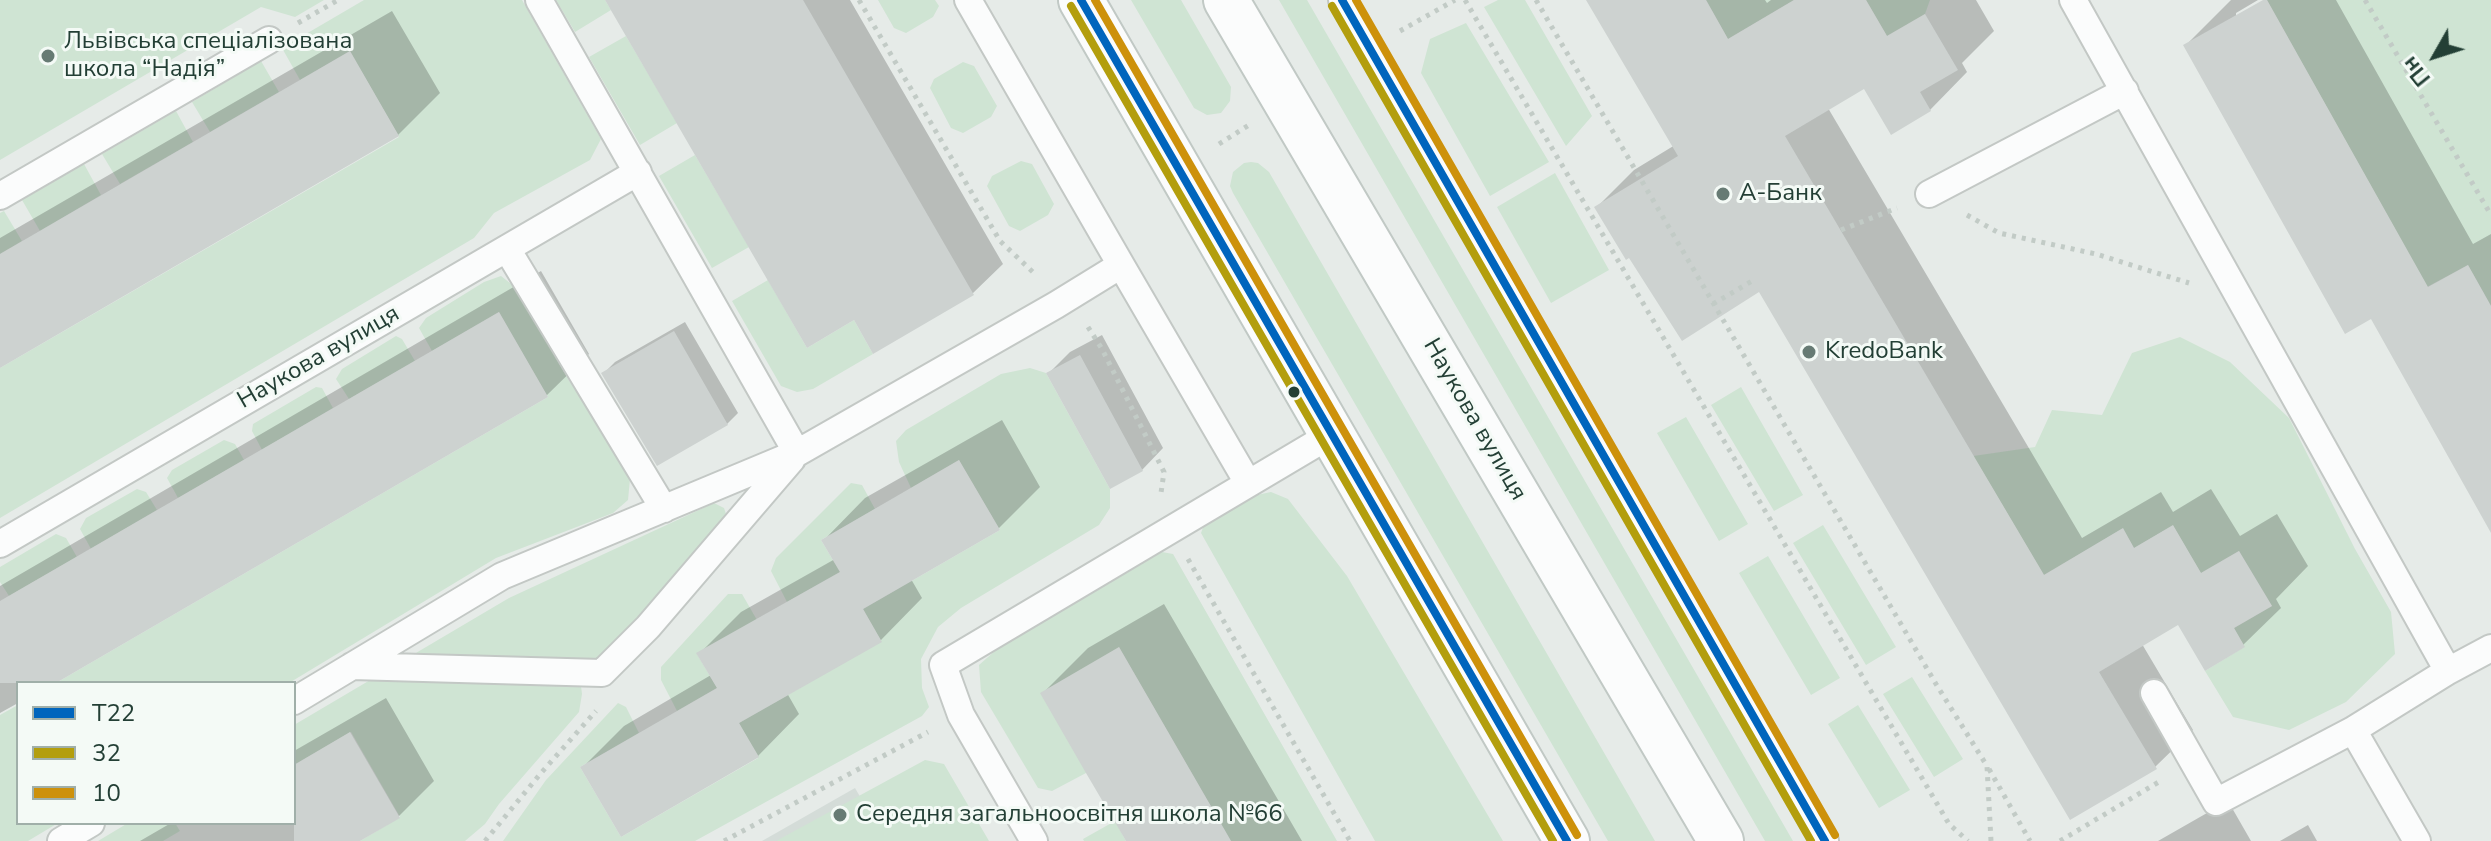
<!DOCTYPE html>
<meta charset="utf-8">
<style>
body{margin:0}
#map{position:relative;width:2491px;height:841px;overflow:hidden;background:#e6ebe8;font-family:"Nunito Sans",sans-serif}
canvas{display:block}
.legend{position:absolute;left:16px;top:681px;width:280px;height:144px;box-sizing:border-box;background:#f4faf6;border:2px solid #a0afa9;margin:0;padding:10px 14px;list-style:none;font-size:24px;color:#233f35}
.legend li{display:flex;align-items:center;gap:16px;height:40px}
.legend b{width:40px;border:2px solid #a0afa9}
.north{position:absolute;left:2395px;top:16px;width:80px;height:80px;-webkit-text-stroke:6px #f4faf6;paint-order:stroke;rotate:231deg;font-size:22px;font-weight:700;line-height:32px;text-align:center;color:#233f35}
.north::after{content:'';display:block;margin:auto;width:28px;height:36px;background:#233f35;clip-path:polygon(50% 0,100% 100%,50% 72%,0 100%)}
</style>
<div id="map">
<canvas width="2491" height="841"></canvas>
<ul class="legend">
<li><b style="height:10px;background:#0065bd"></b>Т22</li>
<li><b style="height:10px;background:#b39e0d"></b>32</li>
<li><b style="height:10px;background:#cd910b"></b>10</li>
</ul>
<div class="north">Пн</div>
</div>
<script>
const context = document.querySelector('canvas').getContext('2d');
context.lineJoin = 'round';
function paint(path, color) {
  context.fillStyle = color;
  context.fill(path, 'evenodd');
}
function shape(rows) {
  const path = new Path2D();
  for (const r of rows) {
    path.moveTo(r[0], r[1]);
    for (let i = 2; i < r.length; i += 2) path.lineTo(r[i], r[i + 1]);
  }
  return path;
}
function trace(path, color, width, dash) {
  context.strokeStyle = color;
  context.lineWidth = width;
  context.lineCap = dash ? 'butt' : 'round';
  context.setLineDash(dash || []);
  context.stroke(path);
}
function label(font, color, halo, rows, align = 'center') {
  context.font = font + ' "Nunito Sans",sans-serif';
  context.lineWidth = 6;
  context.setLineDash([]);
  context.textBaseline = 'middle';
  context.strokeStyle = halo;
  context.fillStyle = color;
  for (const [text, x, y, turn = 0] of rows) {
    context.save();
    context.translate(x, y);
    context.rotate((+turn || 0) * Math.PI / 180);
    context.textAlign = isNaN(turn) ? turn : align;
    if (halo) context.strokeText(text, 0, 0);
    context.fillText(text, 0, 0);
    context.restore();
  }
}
const built = shape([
 [855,788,886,841,762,841]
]);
const green = shape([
 [0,0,324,0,295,17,261,7,0,160],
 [364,0,522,0,601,139,590,160,494,213,474,238,0,518,0,368,399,137,350,51,300,80,282,48],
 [556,0,605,0,611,10,575,32],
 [878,0,935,0,939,6,933,17,906,33,894,28],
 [1131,0,1181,0,1231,87,1230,101,1221,113,1207,115,1194,108],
 [1279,0,1307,0,1793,841,1765,841],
 [1498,0,1525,0,1592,116,1566,146,1484,7],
 [1706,0,1794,0,1728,39],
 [1866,0,1930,0,1925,14,1887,36],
 [2267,0,2491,0,2491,306,2468,265,2427,287],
 [1466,23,1549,162,1490,196,1421,73,1430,39],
 [626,36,677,123,640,145,589,57],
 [261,61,279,92,210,132,192,102],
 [963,62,974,66,997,106,991,117,963,133,951,128,930,88,934,79],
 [176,111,193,142,120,184,102,154],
 [695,155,749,247,712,268,659,176],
 [1021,161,1032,164,1054,204,1048,215,1020,231,1009,226,987,186,992,176],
 [1251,162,1258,163,1269,172,1655,841,1608,841,1233,193,1230,186,1233,172,1244,163],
 [84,164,101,195,40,231,22,200],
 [1555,173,1609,270,1551,303,1497,207],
 [4,211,22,241,0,254,0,213],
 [501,276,515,287,568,379,616,451,630,479,628,500,613,513,496,558,289,683,56,683,548,397,499,312,432,351,419,328,426,318,484,282],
 [768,280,807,348,854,320,873,354,813,389,797,392,781,386,732,301],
 [396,336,402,339,415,361,349,399,336,379,342,369],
 [2180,337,2230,362,2289,418,2355,549,2391,612,2395,654,2346,702,2289,730,2233,717,2205,671,2244,647,2234,628,2272,606,2239,551,2201,573,2173,526,2134,548,2122,529,2044,575,1973,456,2035,447,2052,410,2102,415,2132,353],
 [1030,368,1046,373,1110,489,1110,508,1099,525,961,608,938,627,921,659,922,688,929,707,922,716,695,841,503,841,546,780,618,703,626,707,639,733,580,767,621,837,758,758,739,723,881,641,863,609,1000,530,959,460,911,488,899,462,896,441,906,430,1001,374],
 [316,387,322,388,333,408,262,450,252,431,253,424],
 [1741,387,1803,495,1774,511,1711,405],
 [1686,417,1748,524,1719,541,1657,433],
 [224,440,235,444,244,460,178,498,167,478,172,470],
 [851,483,862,485,875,509,821,540,840,572,787,602,771,571,776,558],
 [137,489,146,492,157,510,91,549,80,529,86,518],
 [1271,492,1288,499,1347,576,1503,841,1375,841,1201,533,1204,525,1252,496],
 [714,503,724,508,729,523,580,678,582,694,579,712,499,804,485,824,465,841,360,841,400,817,351,732,294,765,294,725,509,598],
 [1823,525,1896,647,1866,665,1793,543],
 [56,534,66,538,77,557,9,596,0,582,0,567],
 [1162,552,1173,554,1337,841,1231,841,1119,647,1086,773,1052,791,1038,788,981,692,979,665,996,650],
 [1768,556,1840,678,1811,695,1739,573],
 [728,594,742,594,757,620,697,654,717,688,677,711,661,680,661,667],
 [1912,677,1963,759,1934,777,1883,694],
 [18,705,18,823,58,823,28,841,0,841,0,715],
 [1858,705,1910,790,1879,808,1828,724],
 [925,760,944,764,989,841,776,841],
 [1115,821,1126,841,1084,841,1083,839],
 [128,823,175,823,180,831,163,841,98,841]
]);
const shadow = shape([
 [607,0,850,0,1003,264,973,293,874,351,855,317],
 [1589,0,1765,0,1767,3,1771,0,1976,0,1994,31,1962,63,1967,72,1930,110,1864,86,1828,108,2082,538,2161,492,2173,512,2211,489,2240,536,2277,514,2308,566,2276,599,2281,608,2243,645,2178,623,2142,644,2193,730,2155,767,1759,290,1597,207,1634,170,1675,145],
 [2231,0,2258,0,2236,13,2236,17,2267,0,2336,0,2473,244,2491,234,2491,529,2372,316,2186,45],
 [392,11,440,93,398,135,0,366,0,238],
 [541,271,589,354,547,395,52,683,18,683,18,703,0,713,0,586],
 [685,322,738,413,727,424,604,373,615,362],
 [1102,335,1163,448,1142,470,1049,373,1070,352],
 [1002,420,1040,487,999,528,911,579,922,598,881,640,787,693,799,714,758,756,582,768,624,726,711,675,699,654,741,612,835,559,824,540,865,498],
 [1164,604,1302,841,1129,841,1043,693,1088,648],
 [386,698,434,781,399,816,356,841,140,841,171,823,294,823,294,751],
 [2228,801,2251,841,2158,841],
 [2308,825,2317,841,2280,841]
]);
const building = shape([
 [605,0,803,0,974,295,873,354,854,320,807,348],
 [1586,0,1706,0,1728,39,1794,0,1866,0,1887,36,1925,14,1958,70,1920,92,1931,111,1891,135,1864,89,1785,136,2044,575,2123,528,2134,548,2173,525,2201,573,2239,551,2272,606,2234,628,2245,647,2205,671,2178,625,2099,672,2157,769,2070,820,1759,292,1682,341,1629,258,1626,260,1594,207,1678,156],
 [2263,0,2267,0,2428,287,2468,265,2491,306,2491,533,2371,319,2345,334,2183,45],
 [350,51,399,136,0,368,0,254],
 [499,312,548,397,56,683,0,683,0,601],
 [674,331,728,425,657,466,601,373],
 [1080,355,1143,471,1110,489,1046,373],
 [959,460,1000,530,863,609,882,642,739,723,759,757,621,837,580,767,717,688,696,653,840,572,821,540],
 [1119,647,1231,841,1126,841,1086,773,1040,693],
 [350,732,400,818,360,841,294,841,294,765]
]);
const path = shape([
 [859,0,1000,241,1035,274],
 [1465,0,1949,824,1968,841],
 [1536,0,1936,684,1987,766,1991,841],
 [2365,0,2491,215],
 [298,23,338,0],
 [1400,31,1455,0],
 [1219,144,1249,125],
 [1967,215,1999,233,2096,254,2189,283],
 [1841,230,1897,208],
 [1713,304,1752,281],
 [1088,327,1102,349,1164,472,1161,493],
 [1188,559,1350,841],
 [1989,769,2030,841],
 [485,841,541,773,596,711],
 [724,841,928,732],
 [2060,841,2162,780]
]);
const service = shape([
 [539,0,797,453,1056,305,1121,265,1248,483],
 [968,0,1121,265],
 [1342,0,1825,841],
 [2073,0,2448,671,2353,730,2417,841],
 [1929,194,2125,91],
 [0,196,269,40],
 [507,249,664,509],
 [0,544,638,172],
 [352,666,602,673,648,627,792,459],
 [2448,671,2491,648],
 [2154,693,2216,802,2353,730],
 [294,701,502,576,797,453],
 [61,841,91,823],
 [1034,841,961,715,943,665,1332,434]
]);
const secondary = shape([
 [1081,0,1567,841],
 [1226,0,1721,841]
]);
const bus1 = shape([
 [1081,0,1567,841],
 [1342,0,1825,841]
]);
const bus2 = shape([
 [1071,6,1553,841],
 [1332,6,1811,841]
]);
const bus3 = shape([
 [1095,0,1577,835],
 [1356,0,1835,835]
]);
const markers = [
 [48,56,8,"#677b74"],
 [1723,194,8,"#677b74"],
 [1809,352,8,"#677b74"],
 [1294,392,7,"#233f35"],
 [840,815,8,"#677b74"]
];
const poiNames = [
 ["Львівська спеціалізована",64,42],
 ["школа “Надія”",64,70],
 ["А-Банк",1739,194],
 ["KredoBank",1825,352],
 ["Середня загальноосвітня школа №66",856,815]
];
const streetNames = [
 ["Наукова вулиця",319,358,-30],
 ["Наукова вулиця",1474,420,60]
];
paint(built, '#d4dcd8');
paint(green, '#cfe4d3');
paint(shadow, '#0003');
paint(building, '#cdd2d0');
trace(service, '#c3c8c5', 30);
trace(secondary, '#c1c9c5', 48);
trace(path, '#c2cbc6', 5, [4, 6]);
trace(service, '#fbfcfc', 26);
trace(secondary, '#fbfcfc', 44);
trace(bus1, '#0065bd', 8);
trace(bus2, '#b39e0d', 8);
trace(bus3, '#cd910b', 8);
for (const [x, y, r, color] of markers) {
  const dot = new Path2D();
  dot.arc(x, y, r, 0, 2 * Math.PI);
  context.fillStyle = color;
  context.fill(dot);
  trace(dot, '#f4faf6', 3);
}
label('24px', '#233f35', '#f4faf6', poiNames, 'left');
label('24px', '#233f35', '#f4faf6', streetNames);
</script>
